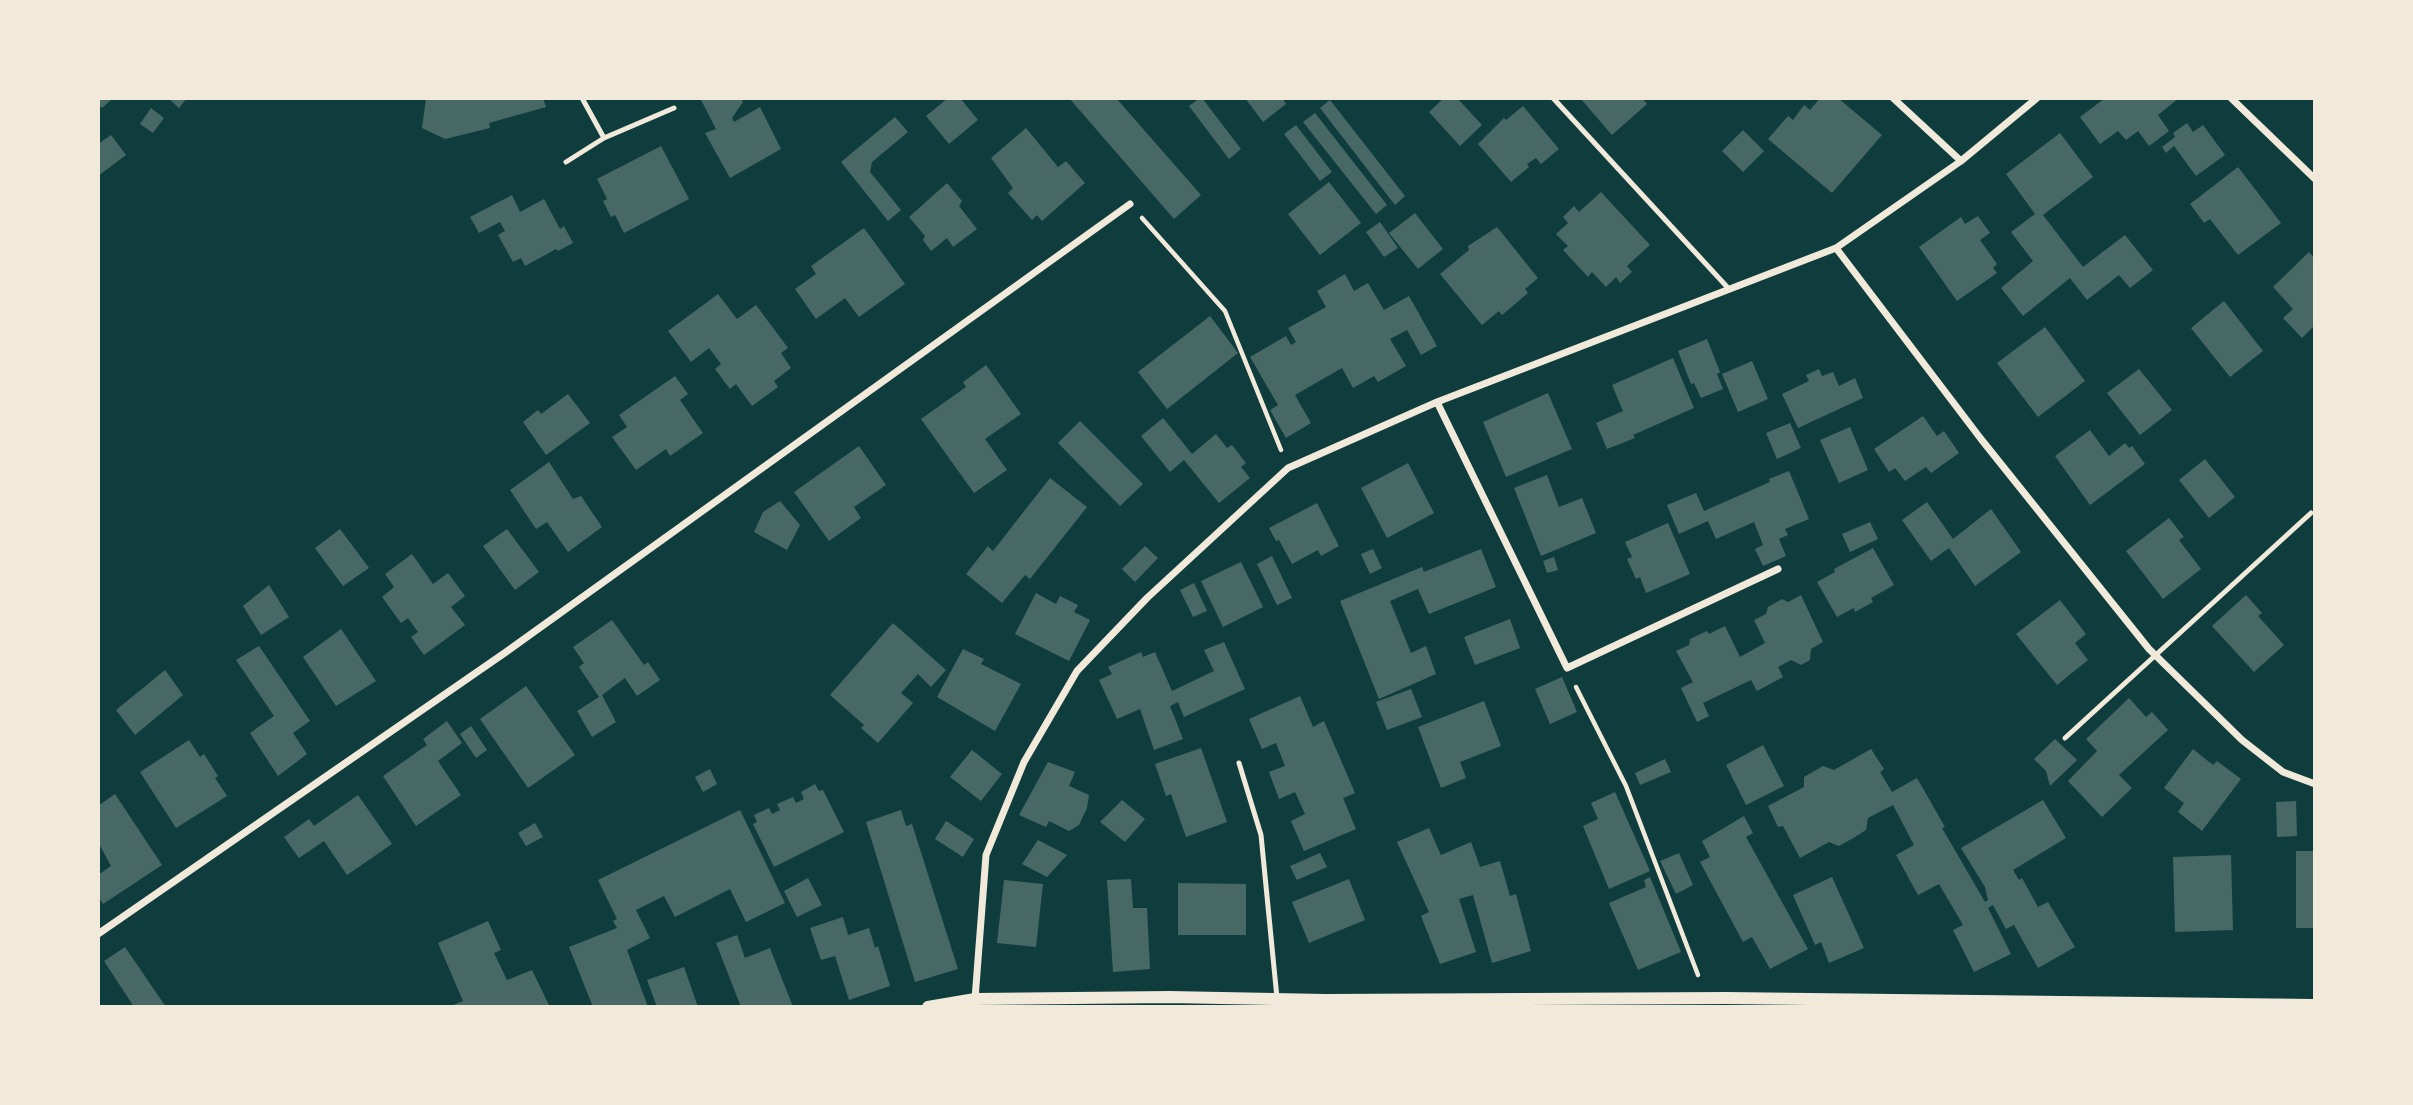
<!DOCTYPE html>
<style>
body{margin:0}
#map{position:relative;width:2413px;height:1105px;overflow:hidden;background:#0f3d3e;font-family:"Playfair Display",serif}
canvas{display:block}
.frame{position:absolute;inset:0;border:100px solid #f1e9da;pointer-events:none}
</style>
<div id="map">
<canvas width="2413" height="1105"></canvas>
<div class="frame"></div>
</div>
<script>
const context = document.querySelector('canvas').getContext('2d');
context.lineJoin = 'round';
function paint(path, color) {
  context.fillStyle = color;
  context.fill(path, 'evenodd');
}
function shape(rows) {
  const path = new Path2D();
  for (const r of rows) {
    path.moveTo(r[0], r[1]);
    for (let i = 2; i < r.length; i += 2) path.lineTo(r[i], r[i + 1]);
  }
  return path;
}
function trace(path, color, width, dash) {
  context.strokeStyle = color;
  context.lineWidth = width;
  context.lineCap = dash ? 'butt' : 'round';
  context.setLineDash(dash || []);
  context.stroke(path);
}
const building = shape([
 [98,98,113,98,102,108,98,104],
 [168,98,187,98,179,108],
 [426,98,543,98,546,107,489,123,490,128,445,139,422,128],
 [700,98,741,98,743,102,732,118,734,122,760,107,781,149,730,178,705,133,716,129],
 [948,98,960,98,978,120,949,144,926,116],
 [1069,98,1116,98,1201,195,1174,219],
 [1200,98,1202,98,1241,149,1229,159,1189,106],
 [1245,98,1282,98,1286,104,1263,122],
 [1444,98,1457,98,1482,125,1460,146,1429,112],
 [1580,98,1642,98,1647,104,1612,135],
 [1820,98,1838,98,1882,135,1832,193,1768,139,1788,116,1793,120,1804,105,1810,110],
 [2105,98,2179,98,2158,115,2169,131,2149,146,2138,131,2126,140,2118,131,2100,144,2080,117],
 [1330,100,1405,196,1395,205,1320,108],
 [1523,106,1559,149,1541,164,1536,158,1527,164,1529,167,1511,182,1478,144,1504,118,1506,120],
 [151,108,164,118,153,133,140,124],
 [1315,113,1387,205,1376,214,1303,122],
 [895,117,908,132,872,162,870,172,901,210,888,221,841,162],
 [2187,123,2193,132,2203,125,2225,155,2196,176,2174,146,2166,153,2162,147,2175,137,2173,133],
 [1296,125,1332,172,1320,181,1284,134],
 [1026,128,1058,167,1066,161,1085,183,1042,221,1037,215,1032,220,1008,193,1013,188,991,158],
 [1743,130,1764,151,1743,172,1722,151],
 [2060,133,2093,177,2043,215,2083,267,2125,235,2153,270,2130,288,2119,275,2087,300,2070,278,2023,316,2001,288,2033,261,2011,232,2035,214,2006,174],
 [111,135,126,155,98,176,98,144],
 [661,146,689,199,624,233,615,215,611,217,603,201,607,199,597,179],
 [2238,167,2281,223,2238,255,2210,219,2204,223,2190,204],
 [1329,182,1361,223,1320,255,1288,214],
 [947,183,962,201,959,206,977,229,953,247,947,238,931,251,923,240,925,236,909,217],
 [1601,192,1650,245,1627,266,1632,272,1620,283,1616,277,1606,287,1592,272,1588,277,1563,250,1568,246,1556,234,1568,223,1563,217,1574,206,1579,212],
 [512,195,520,212,544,199,560,229,564,226,573,243,558,251,556,249,525,266,521,258,513,262,498,235,505,231,500,222,479,233,470,217],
 [1415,213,1443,249,1418,269,1389,233],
 [1978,216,1990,233,1980,240,1997,264,1993,268,1997,273,1957,301,1919,247,1961,217,1965,224],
 [1380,222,1398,248,1384,257,1366,232],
 [1497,227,1538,278,1525,289,1528,293,1502,315,1499,311,1482,325,1440,274,1469,250,1468,246],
 [864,228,905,284,859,317,845,298,816,319,795,289,816,274,811,266],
 [2309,252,2315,259,2315,325,2302,338,2283,318,2293,309,2273,287],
 [1345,274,1354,291,1368,283,1384,310,1409,296,1437,346,1421,355,1407,330,1390,339,1406,366,1378,382,1374,376,1353,388,1342,368,1295,395,1311,423,1286,438,1270,410,1278,405,1250,357,1286,336,1291,345,1296,342,1288,328,1326,307,1317,291],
 [718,294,737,319,756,305,788,348,781,353,791,368,774,381,778,387,752,406,736,384,730,389,715,369,721,364,709,348,691,362,668,331],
 [2224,301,2263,351,2230,377,2191,328],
 [1210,316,1238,353,1167,409,1138,372],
 [2045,327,2085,381,2038,417,1997,363],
 [1707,339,1720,372,1717,374,1723,389,1701,398,1694,383,1691,384,1678,351],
 [1673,358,1694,408,1633,435,1635,438,1607,449,1596,423,1623,411,1612,385],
 [1752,361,1768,399,1738,412,1722,374],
 [986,365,1021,414,985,439,1007,470,974,493,921,419,966,387,963,382],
 [1819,369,1822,376,1833,372,1839,386,1855,378,1863,398,1798,428,1782,394,1809,381,1806,375],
 [2139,369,2172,410,2140,435,2107,393],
 [675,376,688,394,680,400,703,433,670,456,666,449,636,470,612,437,627,427,619,415],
 [1548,393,1572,449,1506,477,1483,422],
 [568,394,590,423,546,455,523,422,538,410,541,414],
 [1923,416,1937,436,1944,431,1959,453,1931,473,1926,467,1905,481,1895,468,1889,472,1874,449],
 [1163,418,1192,454,1216,434,1227,448,1232,445,1246,463,1241,467,1250,478,1219,503,1184,460,1170,472,1141,436],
 [1080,421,1143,484,1120,506,1058,443],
 [1790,423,1801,448,1777,459,1766,433],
 [1850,427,1868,470,1839,483,1820,440],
 [2090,430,2109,456,2125,443,2129,448,2132,446,2145,464,2090,505,2055,456],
 [859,446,886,485,854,507,861,518,829,541,794,492],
 [2205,459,2235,497,2209,518,2179,480],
 [549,462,573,499,581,496,602,527,568,552,547,522,536,529,510,490],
 [1408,463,1434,513,1387,538,1361,488],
 [1789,471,1809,519,1785,529,1788,535,1779,539,1786,556,1763,566,1755,549,1763,545,1754,522,1716,539,1708,521,1679,534,1667,505,1696,493,1704,511,1770,482,1769,479],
 [1547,475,1559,507,1582,498,1596,533,1541,556,1514,488],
 [1050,478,1087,507,1030,579,1025,575,1002,603,966,574,988,546,993,551],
 [780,501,800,525,787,550,754,532,763,512],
 [1927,502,1953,539,1991,509,2021,552,1975,586,1949,548,1931,561,1902,520],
 [1317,503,1339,546,1321,556,1318,550,1292,564,1279,540,1276,541,1269,528],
 [2169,518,2184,537,2179,540,2201,569,2163,599,2126,551],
 [1870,522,1878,539,1850,552,1842,534],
 [1668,523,1690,574,1646,593,1640,577,1636,579,1627,559,1632,557,1625,542],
 [340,529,369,568,343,586,315,548],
 [507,529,539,572,515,590,483,546],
 [1145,546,1158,558,1135,582,1122,569],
 [1873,548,1894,585,1871,598,1873,602,1855,612,1854,608,1837,617,1817,582,1835,572,1834,569],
 [1373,549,1382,568,1370,574,1361,554],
 [1481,549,1496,587,1429,614,1418,589,1390,601,1411,653,1426,646,1436,674,1379,699,1340,601,1422,567,1424,572],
 [412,554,433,584,448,573,465,596,451,607,465,625,424,655,411,637,418,632,408,618,401,623,382,597,394,587,385,574],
 [1272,556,1292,598,1277,605,1257,564],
 [1554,557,1558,570,1547,573,1543,561],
 [1241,562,1263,607,1223,627,1201,581],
 [1194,583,1207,611,1193,617,1180,590],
 [269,585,289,617,261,635,243,606],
 [1036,593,1056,604,1060,596,1078,605,1074,612,1090,620,1069,661,1015,634],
 [1801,595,1823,642,1811,649,1810,660,1801,665,1791,660,1778,667,1783,677,1757,691,1751,680,1703,703,1709,716,1697,722,1681,688,1693,682,1676,651,1689,645,1690,639,1707,631,1709,634,1725,626,1740,657,1765,643,1754,620,1766,614,1768,607,1782,599,1788,602],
 [2246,595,2262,613,2258,616,2284,645,2254,672,2212,626],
 [2060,600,2086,634,2075,643,2088,660,2057,685,2016,634],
 [1510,619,1520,648,1475,665,1464,637],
 [612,620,644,665,648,662,660,680,637,696,625,678,602,695,616,722,592,737,577,711,599,697,579,667,584,663,573,647],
 [893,623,946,670,931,687,918,674,901,693,913,703,878,743,861,728,864,725,830,695],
 [341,629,376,681,336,706,303,657],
 [1224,642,1245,689,1184,717,1178,702,1170,706,1183,739,1154,750,1140,709,1117,719,1099,680,1112,674,1108,667,1141,652,1143,657,1155,652,1172,691,1214,671,1204,650],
 [259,646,310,721,293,733,307,754,278,776,250,733,274,716,236,660],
 [963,649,984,659,981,664,1021,684,995,731,937,697],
 [165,670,183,695,135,735,116,710],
 [1562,677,1577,712,1550,724,1535,689],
 [526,686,575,755,528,788,480,719],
 [1411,689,1422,717,1387,730,1376,702],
 [1300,696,1313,727,1324,721,1355,793,1343,798,1356,829,1304,851,1291,821,1305,814,1295,792,1279,799,1269,772,1285,766,1276,743,1262,749,1249,719],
 [2129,698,2146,717,2152,712,2168,730,2119,775,2132,788,2102,817,2068,781,2097,751,2086,739],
 [1484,701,1501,746,1460,762,1466,778,1441,788,1418,727],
 [447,721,462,743,438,761,461,795,416,826,383,776,427,745,423,739],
 [471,726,487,750,476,758,460,734],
 [2055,739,2077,760,2050,786,2046,771,2034,759],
 [189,740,200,757,204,754,218,776,215,778,227,796,176,828,140,772],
 [1763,745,1784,786,1746,805,1726,765],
 [1201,748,1227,822,1186,837,1171,794,1166,796,1155,764],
 [1871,749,1884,769,1880,772,1892,792,1917,778,1945,827,1942,828,1985,902,1988,900,1985,887,1961,848,2043,800,2066,838,2013,870,2019,880,2022,878,2038,907,2048,902,2075,947,2038,968,2014,925,2006,929,1993,905,1988,908,2011,954,1974,972,1953,930,1963,925,1939,884,1918,895,1896,855,1914,845,1893,805,1868,818,1866,830,1855,837,1839,846,1829,842,1800,858,1783,826,1778,827,1768,806,1804,787,1804,777,1823,766,1834,770],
 [2193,749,2213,765,2217,761,2241,779,2202,831,2178,812,2184,803,2164,788],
 [972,750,1002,774,981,801,950,777],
 [1665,759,1671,772,1640,785,1635,773],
 [1048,762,1075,772,1069,786,1089,795,1087,808,1079,825,1069,831,1049,821,1046,827,1019,815],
 [710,769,717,784,703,792,695,777],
 [815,784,819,791,823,790,844,832,774,867,753,824,757,822,754,815,769,808,772,814,780,810,777,804,793,797,796,803,804,799,801,792],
 [1615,792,1650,871,1609,889,1583,826,1598,819,1591,803],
 [115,794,162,865,103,904,98,896,98,875,111,866,98,842,98,806],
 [358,795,392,844,347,875,324,841,299,858,284,837,309,819,314,826],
 [1122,800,1145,819,1125,842,1100,822],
 [2296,801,2297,836,2277,837,2276,802],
 [740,810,785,903,746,922,730,889,675,917,664,896,636,910,650,938,627,950,648,1007,593,1007,569,947,617,928,613,921,617,919,598,880],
 [901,810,906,826,912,824,958,969,915,982,866,822],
 [1744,816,1753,833,1746,837,1808,949,1770,969,1752,937,1743,942,1700,862,1710,857,1702,841],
 [946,821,974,839,963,857,935,839],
 [535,823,543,837,526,846,518,833],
 [1429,828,1441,855,1471,842,1480,867,1500,861,1510,896,1516,894,1531,951,1492,963,1473,895,1459,899,1476,952,1440,964,1421,916,1429,912,1397,842],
 [1038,840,1067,855,1047,877,1022,864],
 [2296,851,2315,851,2315,928,2296,928],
 [1320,853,1327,867,1297,880,1290,866],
 [1679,853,1693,885,1676,894,1660,861],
 [2231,855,2233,930,2175,932,2173,857],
 [1650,877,1681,952,1638,970,1609,903,1646,887,1644,880],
 [1832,877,1864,948,1829,963,1821,942,1815,945,1793,895],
 [808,878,822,905,797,917,784,891],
 [1131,879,1133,908,1147,908,1150,969,1113,972,1107,880],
 [1349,879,1365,920,1309,943,1292,902],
 [1004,880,1043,884,1036,947,997,943],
 [1178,883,1246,884,1246,935,1178,935],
 [843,917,848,935,869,928,875,948,878,946,890,986,849,1000,835,956,821,960,810,928],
 [488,921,501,950,494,953,507,980,532,970,550,1007,448,1007,463,1001,438,943],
 [737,935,745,958,770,948,793,1007,741,1007,716,943],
 [125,947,166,1007,134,1007,104,961],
 [684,967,698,1007,657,1007,647,980]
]);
const path = shape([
 [1142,218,1225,311,1281,450],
 [1576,687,1626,786,1698,975]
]);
const service = shape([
 [582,98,604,138],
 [1553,98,1729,289],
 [566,162,604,138,674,108],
 [2065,738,2311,513],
 [1239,763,1261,835,1277,998]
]);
const minor = shape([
 [1893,98,1961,161],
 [2231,98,2315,179],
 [1836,248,1981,439,2149,649,2242,740,2283,772,2315,784],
 [1437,402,1567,668,1778,569],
 [98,934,506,652,1130,204],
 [975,999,986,855,1024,762,1077,671,1147,598,1288,468,1437,402,1836,248,1961,161,2037,98]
]);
const tertiary = shape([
 [928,1007,975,999,1170,997,1325,1000,1726,998,2315,1005]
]);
paint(building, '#486865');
trace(path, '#f1e9da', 4.5);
trace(service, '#f1e9da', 5);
trace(minor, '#f1e9da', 7);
trace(tertiary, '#f1e9da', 12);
</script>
